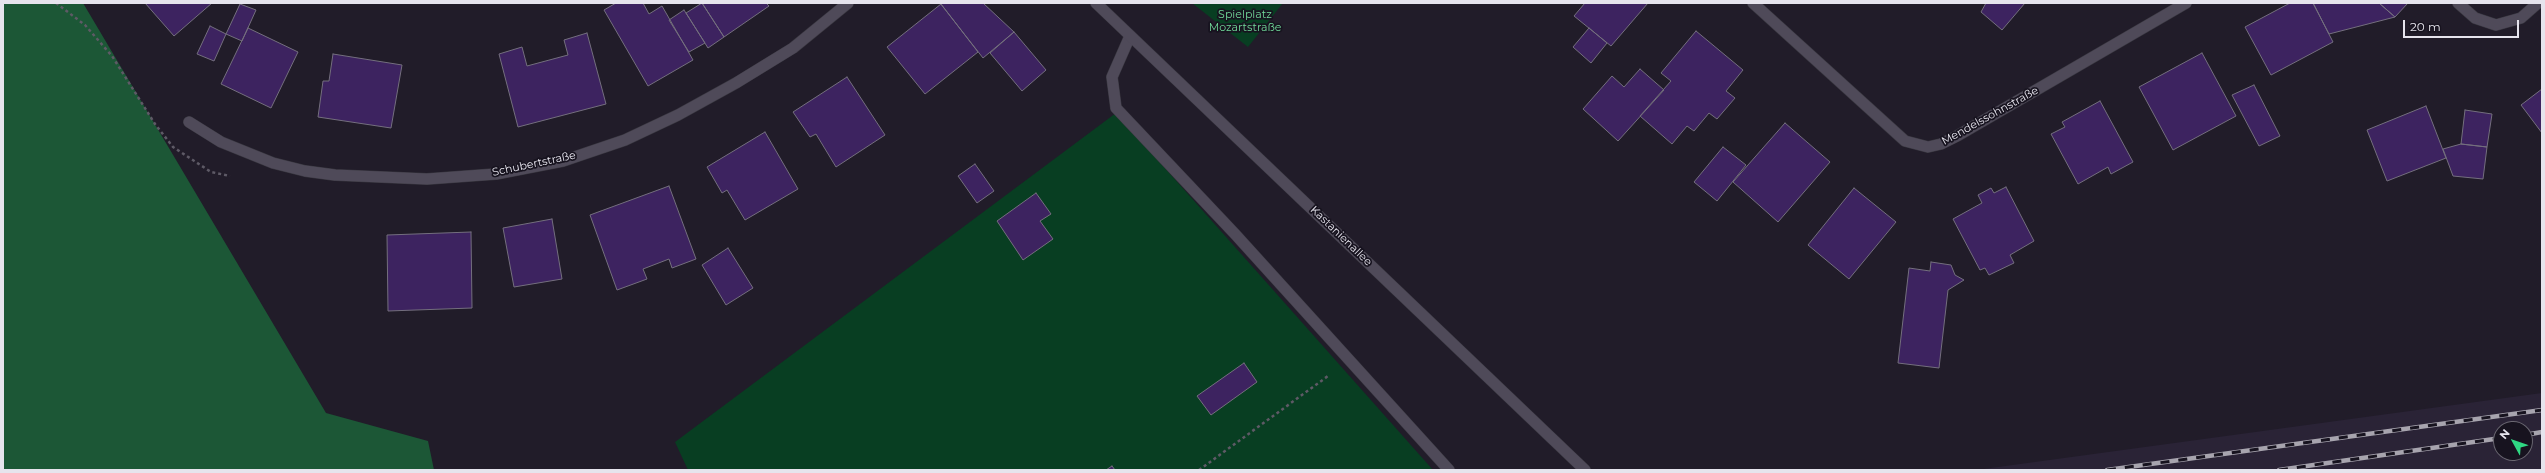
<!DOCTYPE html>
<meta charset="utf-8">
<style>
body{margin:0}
#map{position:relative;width:2545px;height:473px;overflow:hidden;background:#211c29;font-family:Montserrat,sans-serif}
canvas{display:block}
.frame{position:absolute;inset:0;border:4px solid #e6e4ed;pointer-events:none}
.north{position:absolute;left:2493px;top:421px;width:40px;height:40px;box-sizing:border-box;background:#17131f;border:1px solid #6a6771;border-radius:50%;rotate:310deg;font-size:11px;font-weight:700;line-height:16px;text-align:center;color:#e6e4ed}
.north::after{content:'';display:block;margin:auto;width:14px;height:18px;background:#2fd883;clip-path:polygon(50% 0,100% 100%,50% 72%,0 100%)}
.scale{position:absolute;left:2403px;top:20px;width:116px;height:18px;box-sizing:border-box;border:2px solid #e6e4ed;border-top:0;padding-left:5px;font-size:12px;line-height:14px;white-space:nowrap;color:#e6e4ed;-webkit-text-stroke:3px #17131f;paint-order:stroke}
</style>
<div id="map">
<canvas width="2545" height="473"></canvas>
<div class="frame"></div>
<div class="north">N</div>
<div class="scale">20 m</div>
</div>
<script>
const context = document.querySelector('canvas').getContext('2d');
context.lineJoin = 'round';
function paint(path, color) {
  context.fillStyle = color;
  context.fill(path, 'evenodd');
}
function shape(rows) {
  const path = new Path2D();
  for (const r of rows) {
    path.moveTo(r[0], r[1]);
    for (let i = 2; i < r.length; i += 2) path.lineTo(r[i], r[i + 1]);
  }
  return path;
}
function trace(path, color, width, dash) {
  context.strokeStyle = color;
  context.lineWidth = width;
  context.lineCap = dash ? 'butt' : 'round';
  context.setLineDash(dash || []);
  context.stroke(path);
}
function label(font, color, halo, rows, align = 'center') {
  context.font = font + ' Montserrat,sans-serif';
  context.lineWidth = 3.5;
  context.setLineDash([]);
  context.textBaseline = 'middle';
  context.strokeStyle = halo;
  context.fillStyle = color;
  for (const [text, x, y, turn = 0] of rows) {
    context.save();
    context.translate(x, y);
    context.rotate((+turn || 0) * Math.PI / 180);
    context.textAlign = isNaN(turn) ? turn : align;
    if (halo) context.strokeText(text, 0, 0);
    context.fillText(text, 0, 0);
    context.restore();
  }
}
const built = shape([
 [2542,393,2542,470,1976,470],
 [2501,429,2525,429,2525,453,2501,453]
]);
const green = shape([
 [1192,3,1283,3,1248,47],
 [1116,113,1433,470,688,470,675,442]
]);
const forest = shape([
 [3,3,83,3,326,413,428,441,434,470,3,470]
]);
const building = shape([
 [145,3,212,3,174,36,145,3],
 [616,3,643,3,649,14,662,6,693,60,648,86,604,10,616,3],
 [702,3,724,37,708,48,686,13,702,3],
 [702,3,766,3,769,6,724,37,702,3],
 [940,3,983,3,1014,32,983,58,940,3],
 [1585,3,1648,3,1611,46,1574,16,1585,3],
 [1986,3,2025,3,2002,30,1981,12,1986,3],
 [2290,3,2313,3,2333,42,2271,75,2245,27,2290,3],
 [2313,3,2379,3,2395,17,2329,34,2313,3],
 [2379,3,2408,3,2395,17,2379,3],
 [240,4,256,10,242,41,226,34,240,4],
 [941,4,978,52,925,94,887,47,941,4],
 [684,10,705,43,689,52,669,20,684,10],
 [210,26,226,34,214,61,197,54,210,26],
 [248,28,298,52,271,108,221,84,248,28],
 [1589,28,1607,43,1591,63,1573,47,1589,28],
 [1696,31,1743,70,1726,91,1735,98,1717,119,1709,113,1694,131,1687,126,1672,144,1640,116,1671,81,1661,73,1696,31],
 [1014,32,1046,70,1022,91,990,53,1014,32],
 [587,33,606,104,518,127,499,54,522,47,527,66,568,55,564,40,587,33],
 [2202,53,2236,116,2173,150,2139,87,2202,53],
 [333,54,402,65,391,128,318,117,323,81,329,81,333,54],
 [1640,69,1664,90,1618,141,1583,109,1612,76,1624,87,1640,69],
 [847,77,885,135,836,167,816,134,810,137,793,112,847,77],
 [2254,85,2280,136,2259,146,2232,95,2254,85],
 [2542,89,2542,133,2521,105,2542,89],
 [2100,101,2133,162,2111,174,2108,167,2078,184,2051,134,2065,127,2062,122,2100,101],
 [2426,106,2446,158,2387,181,2367,130,2426,106],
 [2465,110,2492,114,2487,147,2461,144,2465,110],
 [1785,123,1830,162,1778,222,1733,182,1785,123],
 [765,132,798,189,745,220,727,190,722,193,707,167,765,132],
 [2461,144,2487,147,2483,179,2453,176,2443,149,2461,144],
 [1723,147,1746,165,1717,201,1694,182,1723,147],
 [975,164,994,191,977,203,958,176,975,164],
 [669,186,696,259,672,268,669,259,643,269,647,279,617,290,590,215,669,186],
 [2006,187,2034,241,2010,255,2014,263,1989,275,1985,268,1980,270,1953,219,1982,203,1978,195,1991,188,1994,193,2006,187],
 [1854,188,1896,222,1849,279,1808,245,1854,188],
 [1036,193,1051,214,1040,221,1053,239,1023,260,997,221,1036,193],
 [552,219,562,279,514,287,503,228,552,219],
 [471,232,472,308,388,311,387,235,471,232],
 [728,248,753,288,726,305,702,265,728,248],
 [1931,262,1951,265,1955,275,1964,280,1948,290,1939,368,1898,363,1909,268,1930,271,1931,262],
 [1244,363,1257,382,1211,415,1197,396,1244,363],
 [1112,466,1115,470,1106,470,1112,466]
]);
const path = shape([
 [56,3,85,25,112,56,155,124,173,147,211,172,230,176],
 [1199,470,1328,376]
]);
const service = shape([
 [1130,36,1112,77,1116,108,1235,234,1449,470]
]);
const minor = shape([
 [1096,3,1585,470],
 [1753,3,1905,141,1928,147,1941,144,1957,136,2186,3],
 [2458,3,2475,18,2496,25,2521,18,2538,3],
 [189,122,221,142,273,163,305,171,335,175,427,179,496,174,563,161,625,140,678,115,736,83,793,48,848,3]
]);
const rail = shape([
 [2525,435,2542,432],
 [2107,470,2542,410],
 [2279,470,2501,438]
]);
const parkNames = [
 ["Spielplatz",1245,15],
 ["Mozartstraße",1245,28]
];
const streetNames = [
 ["Mendelssohnstraße",1990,116,-29],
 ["Schubertstraße",534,164,-12],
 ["Kastanienallee",1341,236,44]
];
paint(built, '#2a2336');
paint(green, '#083e22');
paint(forest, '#1c5736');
paint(building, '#3d2360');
trace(building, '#746f7e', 1);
trace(service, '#3a3841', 12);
trace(minor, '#3a3841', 12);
trace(path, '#5e5a66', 2.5, [3, 3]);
trace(service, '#4f4a59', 11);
trace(minor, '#4f4a59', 11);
trace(rail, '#a7a4ae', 4.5);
trace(rail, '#17131f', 3, [9]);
label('11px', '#71da9a', '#17131f', parkNames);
label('11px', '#e6e4ed', '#17131f', streetNames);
</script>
